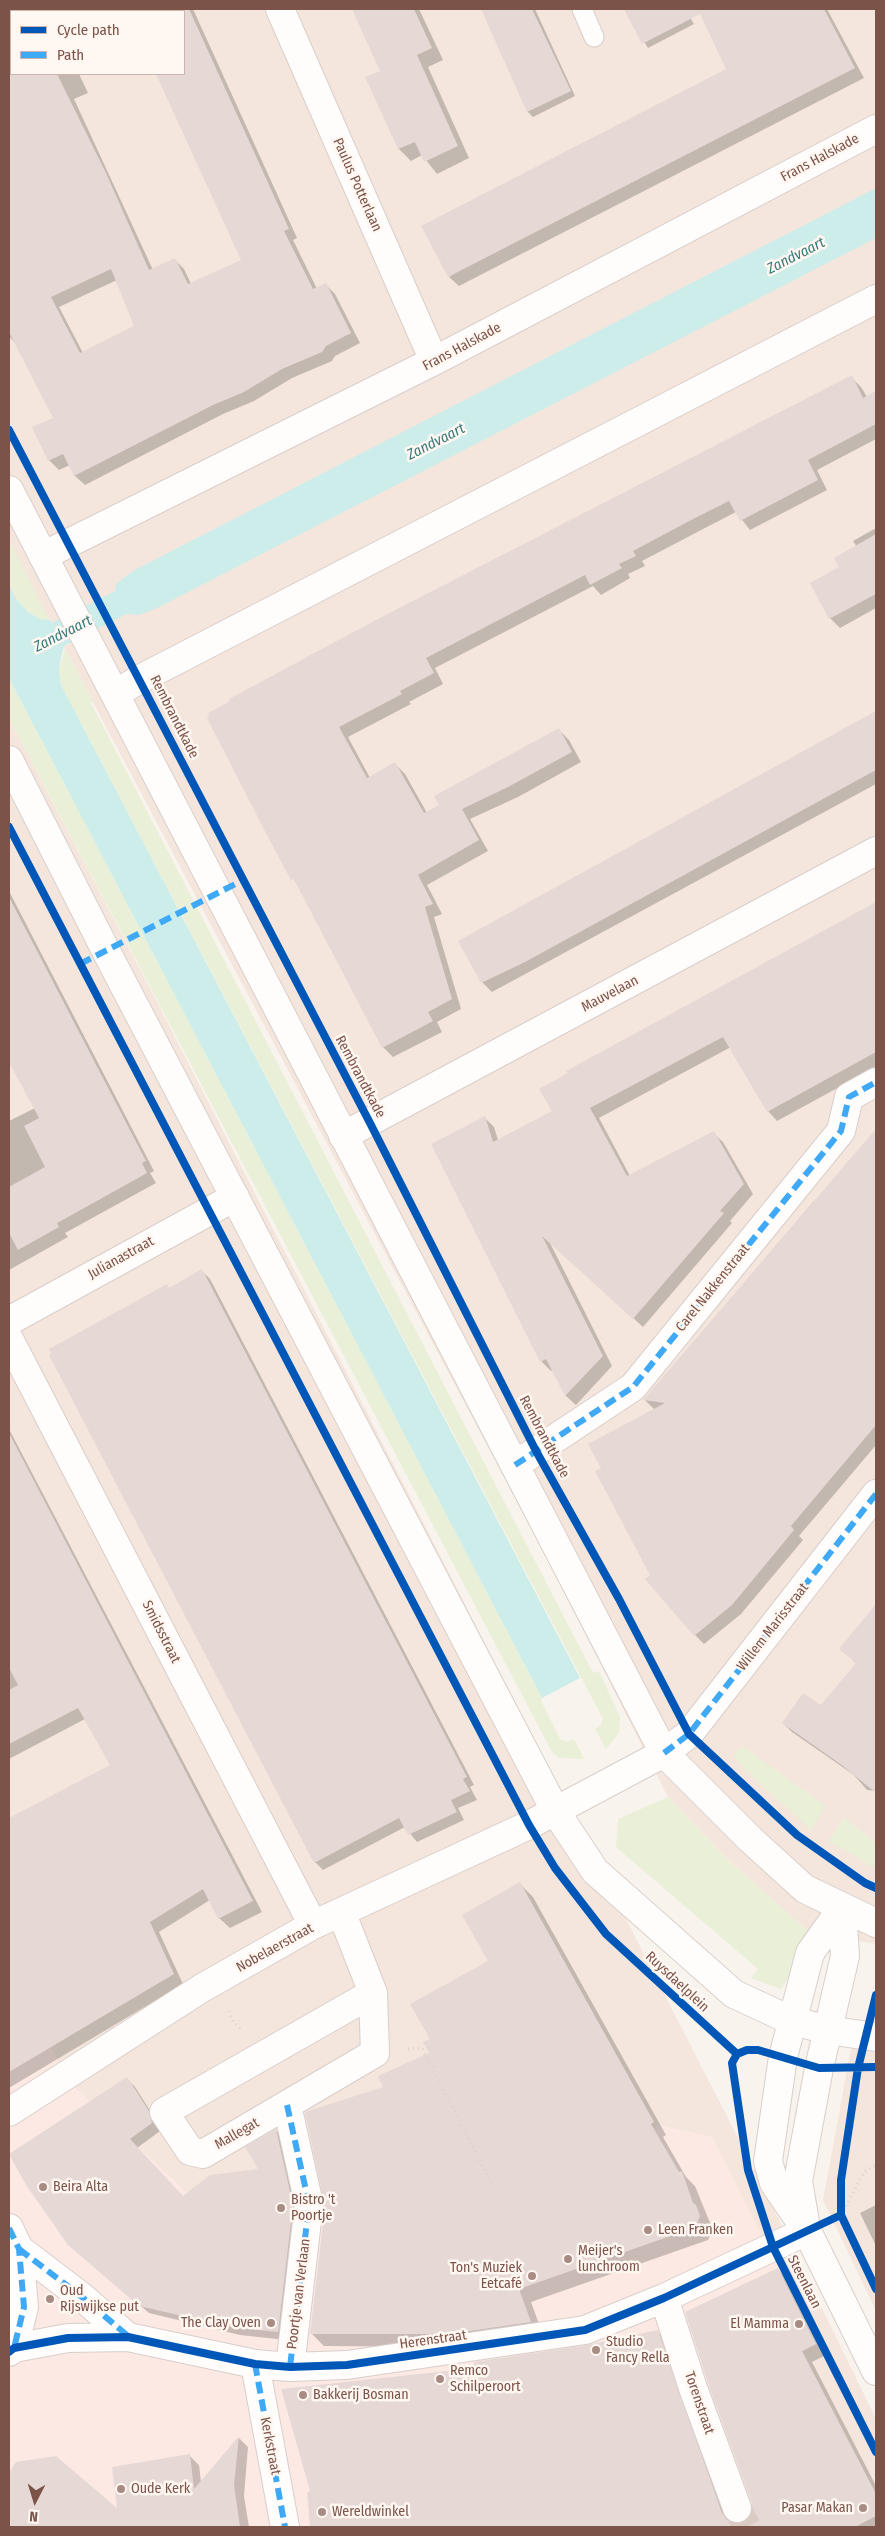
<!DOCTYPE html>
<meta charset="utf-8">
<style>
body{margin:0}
#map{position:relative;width:885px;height:2536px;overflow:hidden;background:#f9f3ee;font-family:"Fira Sans Condensed",sans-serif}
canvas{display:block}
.frame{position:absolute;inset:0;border:10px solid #7c5349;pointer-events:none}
.legend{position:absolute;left:10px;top:10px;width:175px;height:65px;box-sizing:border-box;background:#fff7f1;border:1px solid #cbb5ae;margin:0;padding:6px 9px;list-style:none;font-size:15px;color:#7c5349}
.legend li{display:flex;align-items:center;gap:10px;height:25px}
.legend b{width:25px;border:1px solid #cbb5ae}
.north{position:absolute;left:10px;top:2476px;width:50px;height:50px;-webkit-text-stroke:4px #fff7f1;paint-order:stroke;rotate:185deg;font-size:14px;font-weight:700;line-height:20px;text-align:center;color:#7c5349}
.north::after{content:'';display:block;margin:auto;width:18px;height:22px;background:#7c5349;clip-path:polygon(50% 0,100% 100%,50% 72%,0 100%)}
</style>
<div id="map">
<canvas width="885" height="2536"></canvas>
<div class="frame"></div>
<ul class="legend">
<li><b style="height:6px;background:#0057b8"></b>Cycle path</li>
<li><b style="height:6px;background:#3fa9f5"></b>Path</li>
</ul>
<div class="north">N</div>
</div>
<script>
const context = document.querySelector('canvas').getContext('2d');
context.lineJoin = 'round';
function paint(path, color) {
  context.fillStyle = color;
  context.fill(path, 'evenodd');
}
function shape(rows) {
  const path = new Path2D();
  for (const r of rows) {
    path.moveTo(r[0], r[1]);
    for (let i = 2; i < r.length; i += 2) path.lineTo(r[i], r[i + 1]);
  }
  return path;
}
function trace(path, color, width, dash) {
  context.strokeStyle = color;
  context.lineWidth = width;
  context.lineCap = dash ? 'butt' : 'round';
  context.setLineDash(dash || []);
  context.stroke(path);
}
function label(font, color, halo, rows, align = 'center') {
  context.font = font + ' "Fira Sans Condensed",sans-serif';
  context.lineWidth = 5;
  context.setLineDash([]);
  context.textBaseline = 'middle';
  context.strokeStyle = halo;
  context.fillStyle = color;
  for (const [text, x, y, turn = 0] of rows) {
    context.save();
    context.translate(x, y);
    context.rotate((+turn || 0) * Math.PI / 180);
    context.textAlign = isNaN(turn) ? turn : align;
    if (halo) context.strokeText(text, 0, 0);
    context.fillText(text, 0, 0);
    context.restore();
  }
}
const residential = shape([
 [9,9,876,9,876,1944,810,1933,726,1858,668,1797,545,1555,9,544],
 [11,11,184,11,184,74,11,74],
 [9,718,155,998,762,2185,876,2419,876,2527,9,2527],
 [876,2037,876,2311,823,2200,851,2049]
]);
const commercial = shape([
 [9,1961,68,2081,220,2223,474,2205,660,2125,712,2137,818,2345,605,2432,378,2475,389,2527,9,2527]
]);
const green = shape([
 [11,544,50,621,40,619,28,612,17,600,9,585,9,545],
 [65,649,93,701,91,703,593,1673,599,1671,620,1717,619,1733,606,1749,595,1729,601,1725,603,1719,61,685,59,670],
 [9,678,542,1698,541,1701,560,1739,567,1742,574,1739,584,1759,559,1758,552,1752,9,718],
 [742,1746,826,1806,811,1830,753,1777,733,1755],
 [668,1797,726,1858,810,1933,795,1967,781,1989,751,1978,758,1969,616,1847,618,1819],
 [844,1818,876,1843,876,1869,829,1841]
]);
const water = shape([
 [876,188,876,238,157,608,139,615,127,614,64,646,61,658,59,670,61,685,580,1678,542,1698,9,678,9,585,17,600,28,612,40,619,50,620,52,623,115,591,116,584,133,571]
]);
const shadow = shape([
 [9,9,48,9,49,11,11,11,11,40,9,42],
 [128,9,193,9,297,238,293,240,317,289,325,284,335,294,360,343,335,356,332,361,292,378,254,401,223,414,85,485,75,476,70,465,59,470,49,460,33,428,55,418,19,348,9,336,9,106,50,85,45,74,79,74,88,93,74,99,153,270,175,260,184,269,191,284,243,261,157,74,184,74,184,11,129,11],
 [117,280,136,327,83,353,59,307],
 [353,9,419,9,443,60,428,67,469,158,437,174,422,155,411,161,399,149,367,78,381,72],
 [482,9,535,9,575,96,533,117,528,112],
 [624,9,685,9,694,24,648,48],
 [742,9,827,9,864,78,459,286,449,277,728,70,753,32],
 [851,377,861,387,867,397,876,392,876,439,817,470,827,490,750,530,736,512,705,528,642,561,645,566,628,574,630,578,601,595,593,586,435,668,443,684,409,702,411,704,348,737,370,778,395,764,405,774,427,813,559,730,569,740,581,762,518,797,470,819,488,851,427,885,442,914,434,917,461,1009,437,1022,442,1032,393,1057,383,1047,209,718],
 [876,528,876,608,840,628,830,618,840,568,857,547,853,541],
 [876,713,876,784,492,992,482,982,459,941],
 [9,891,154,1171,150,1173,156,1183,65,1233,68,1237,9,1270,9,1121,35,1108,9,1059],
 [876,903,876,1067,777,1121,768,1111,731,1047,599,1118,630,1176,713,1133,723,1142,753,1194,730,1221,732,1223,643,1327,549,1241,612,1366,576,1405,566,1396,553,1370,551,1371,541,1361,485,1118,494,1127,498,1140,553,1112,570,1074,568,1071],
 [876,1136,876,1445,799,1536,803,1540,741,1614,704,1644,695,1635,651,1575,603,1468,655,1410,645,1400,814,1201,816,1202,862,1148],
 [202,1271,210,1279,474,1785,470,1787,477,1800,458,1808,464,1820,417,1842,405,1827,323,1870,315,1862,167,1286,170,1289],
 [9,1429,262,1912,230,1928,219,1918,210,1900,159,1932,183,1984,9,2088,9,1820,111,1765,85,1719,9,1759],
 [876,1607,876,1791,867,1790,854,1775,792,1732,783,1723,821,1707,857,1664,841,1649],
 [520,1884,533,1897,666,2135,663,2137,686,2177,695,2186,713,2230,708,2240,531,2302,543,2335,463,2347,324,2346,311,2333,384,2088,430,2053,431,2039,490,1961],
 [127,2079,135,2087,156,2120,160,2131,137,2148,183,2197,260,2170,276,2131,284,2138,301,2214,286,2340,240,2335,149,2313,74,2248],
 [876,2205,876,2246,860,2213],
 [777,2269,788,2280,826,2355,812,2362,876,2486,876,2527,312,2527,309,2493,476,2369,658,2332,668,2342,732,2524,742,2524,750,2518,754,2510],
 [239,2438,248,2447,244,2496,249,2527,9,2527,9,2476,17,2463,119,2511,189,2455,199,2465,201,2482]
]);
const building = shape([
 [184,9,189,9,289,229,284,231,313,289,326,283,351,333,326,346,322,352,282,369,244,392,213,405,74,476,63,454,48,461,32,427,53,418,9,332,9,74,57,74,106,173,149,270,175,258,188,284,241,260,156,74,184,74],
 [111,269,134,326,80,353,51,297],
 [352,9,414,9,432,48,417,55,458,146,424,162,415,142,398,149,365,77,380,71],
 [481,9,532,9,571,91,527,112],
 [624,9,824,9,855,68,448,277,421,226,726,69,700,14,642,44],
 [852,375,863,398,876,391,876,424,808,460,818,480,740,521,729,501,695,518,633,551,636,556,619,564,622,568,590,585,585,575,426,658,434,673,400,691,402,694,339,727,367,778,395,762,424,813,439,805,434,796,559,728,572,752,508,787,462,809,479,840,418,875,433,904,425,907,452,999,428,1012,433,1021,382,1048,294,879,291,880,268,837,207,718,209,716,208,713,230,701,229,699,374,621],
 [876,534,876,594,829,619,810,583,839,567,834,558],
 [876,711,876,770,525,962,481,983,458,941],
 [9,897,146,1161,142,1163,147,1173,68,1217,57,1223,59,1227,18,1250,9,1233,9,1187,45,1167,24,1126,39,1118,9,1062],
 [876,902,876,1052,767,1112,723,1037,590,1108,627,1176,714,1131,744,1184,720,1211,724,1213,633,1319,542,1236,603,1356,565,1396,546,1359,540,1362,431,1144,485,1116,493,1142,552,1111,539,1089,568,1073,566,1071],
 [876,1129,876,1425,791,1526,794,1530,732,1605,694,1636,645,1579,650,1575,595,1471,601,1468,588,1444,665,1403,643,1400],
 [202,1269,467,1777,463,1779,470,1791,451,1800,457,1812,408,1835,399,1818,314,1863,49,1355,51,1353,49,1349,167,1284,169,1288],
 [9,1433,253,1901,218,1919,203,1889,150,1922,174,1974,9,2072,9,1818,110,1765,78,1708,9,1744,9,1690,18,1685,9,1668],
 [876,1604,876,1793,843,1766,782,1723,803,1693,821,1705,856,1663,839,1649],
 [520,1882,654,2122,651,2124,679,2172,682,2171,693,2203,696,2205,700,2216,696,2227,519,2289,531,2322,449,2334,310,2334,325,2206,305,2112,383,2087,378,2076,429,2053,423,2042,430,2039,410,2004,488,1961,462,1915],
 [127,2077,149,2111,152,2123,130,2139,183,2196,210,2175,258,2169,245,2147,276,2129,293,2205,278,2332,231,2327,139,2306,68,2245,26,2185,9,2154],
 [778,2268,816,2344,802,2351,876,2494,876,2516,855,2527,310,2527,307,2492,310,2491,281,2389,474,2368,474,2362,587,2345,658,2330,722,2513,727,2520,734,2523,743,2522,749,2518,752,2511,752,2503,708,2383,685,2312],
 [239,2436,234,2485,240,2527,9,2527,9,2473,16,2462,56,2456,117,2508,112,2467,190,2454,194,2489]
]);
const streetTunnel = shape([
 [737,2508,747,2527]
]);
const path = shape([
 [229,2011,234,2023,242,2030],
 [408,2049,422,2048,494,2189],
 [841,2215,864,2172,876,2165]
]);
const lane = shape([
 [582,9,594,37]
]);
const street = shape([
 [280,9,434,361],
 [43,556,434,361,876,129],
 [115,694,140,679,876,299],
 [343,1136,876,851],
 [9,1321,235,1197],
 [9,1339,313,1925],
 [515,1465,633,1387,841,1131,849,1097,876,1082],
 [842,1908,810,1953,783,2057,768,2161,774,2183,807,2231,876,2371],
 [342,1914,373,1993,164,2112,190,2151,203,2154,375,2053,373,1993],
 [287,2105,309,2204,290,2367],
 [9,2112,202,1988,313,1925,529,1825,664,1753,689,1734,876,1494],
 [805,2222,798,2181,819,2068,845,1956,842,1908],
 [9,2228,19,2249,24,2307,14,2348],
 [19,2249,82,2297,128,2337],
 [664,2298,693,2388,737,2508],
 [9,2352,14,2348,68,2338,128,2337,255,2364,290,2367,347,2365,585,2330,664,2298,807,2231],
 [255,2364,285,2527]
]);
const secondary = shape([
 [9,490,664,1753,750,1839,805,1889,876,1923],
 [9,760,106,951,556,1812,595,1871,734,1994,790,2020,827,2030,876,2037]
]);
const quiet = shape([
 [80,964,243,880],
 [515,1465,633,1387,841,1131,849,1097,876,1082],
 [664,1753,689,1734,876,1494],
 [287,2105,309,2204,290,2367],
 [9,2228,19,2249,24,2307,14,2348],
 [19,2249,82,2297,128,2336],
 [255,2364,285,2527]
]);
const cycleway = shape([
 [9,430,370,1123,536,1451,619,1599,689,1734,797,1835,865,1883,876,1888],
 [9,827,529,1825,555,1868,606,1934,737,2054],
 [876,1995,858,2068,841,2180,841,2215,876,2289],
 [737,2054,732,2063,748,2170,773,2247,876,2452],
 [737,2054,747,2050,758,2050,819,2068,876,2067],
 [9,2352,14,2348,68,2338,128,2337,255,2364,290,2367,347,2365,585,2330,664,2298,841,2215]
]);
const markers = [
 [43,2187,5,"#a88b83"],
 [281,2208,5,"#a88b83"],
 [648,2230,5,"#a88b83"],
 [568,2259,5,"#a88b83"],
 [532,2276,5,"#a88b83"],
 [50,2299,5,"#a88b83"],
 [271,2323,5,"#a88b83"],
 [799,2324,5,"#a88b83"],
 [596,2350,5,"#a88b83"],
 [440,2379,5,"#a88b83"],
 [303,2395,5,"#a88b83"],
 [121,2489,5,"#a88b83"],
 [863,2508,5,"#a88b83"],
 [322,2512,5,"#a88b83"]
];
const streetNames = [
 ["Frans Halskade",820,158,-28],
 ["Paulus Potterlaan",357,185,66],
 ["Frans Halskade",462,347,-28],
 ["Rembrandtkade",174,717,63],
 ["Mauvelaan",610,994,-28],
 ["Rembrandtkade",360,1077,62],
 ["Julianastraat",121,1258,-29],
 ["Carel Nakkenstraat",713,1288,-51],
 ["Rembrandtkade",544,1437,62],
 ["Willem Marisstraat",773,1627,-52],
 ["Smidsstraat",161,1632,63],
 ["Nobelaerstraat",275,1948,-29],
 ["Ruysdaelplein",677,1982,43],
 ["Mallegat",237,2134,-30],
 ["Steenlaan",804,2282,63],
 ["Poortje van Verlaan",299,2294,-83],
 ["Herenstraat",433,2340,-8],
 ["Torenstraat",699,2403,71],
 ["Kerkstraat",270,2446,79]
];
const poiNames = [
 ["Beira Alta",53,2187],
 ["Bistro 't",291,2200],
 ["Poortje",291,2216],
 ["Leen Franken",658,2230],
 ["Meijer's",578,2251],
 ["lunchroom",578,2267],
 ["Ton's Muziek",522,2268,"right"],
 ["Eetcafé",522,2284,"right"],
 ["Oud",60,2291],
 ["Rijswijkse put",60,2307],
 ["The Clay Oven",261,2323,"right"],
 ["El Mamma",789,2324,"right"],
 ["Studio",606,2342],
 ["Fancy Rella",606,2358],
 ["Remco",450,2371],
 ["Schilperoort",450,2387],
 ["Bakkerij Bosman",313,2395],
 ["Oude Kerk",131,2489],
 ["Pasar Makan",853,2508,"right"],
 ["Wereldwinkel",332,2512]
];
const waterNames = [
 ["Zandvaart",796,256,-27],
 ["Zandvaart",436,442,-27],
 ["Zandvaart",63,634,-27]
];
paint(residential, '#f4e6dc');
paint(commercial, '#fce9e4');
paint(green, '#e9f0d7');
paint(water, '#cdedeb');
paint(shadow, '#0003');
paint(building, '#e6d9d5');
trace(streetTunnel, '#dacbc5', 28, [28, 14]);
trace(lane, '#d9ceca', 21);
trace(street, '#d9ceca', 30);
trace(secondary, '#dad0cb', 30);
trace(path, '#dcd1ce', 3, [1, 4]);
trace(lane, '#fefdfc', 19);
trace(street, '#fefdfc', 28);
trace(secondary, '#fefdfc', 28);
trace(quiet, '#3fa9f5', 6, [12, 6]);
trace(cycleway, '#0057b8', 8);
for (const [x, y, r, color] of markers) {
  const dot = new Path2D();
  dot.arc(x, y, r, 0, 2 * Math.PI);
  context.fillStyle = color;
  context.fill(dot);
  trace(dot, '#fff7f1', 2);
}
label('14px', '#7c5349', '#fff7f1', streetNames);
label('14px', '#7c5349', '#fff7f1', poiNames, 'left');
label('italic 15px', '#387b7b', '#fff7f1', waterNames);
</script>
